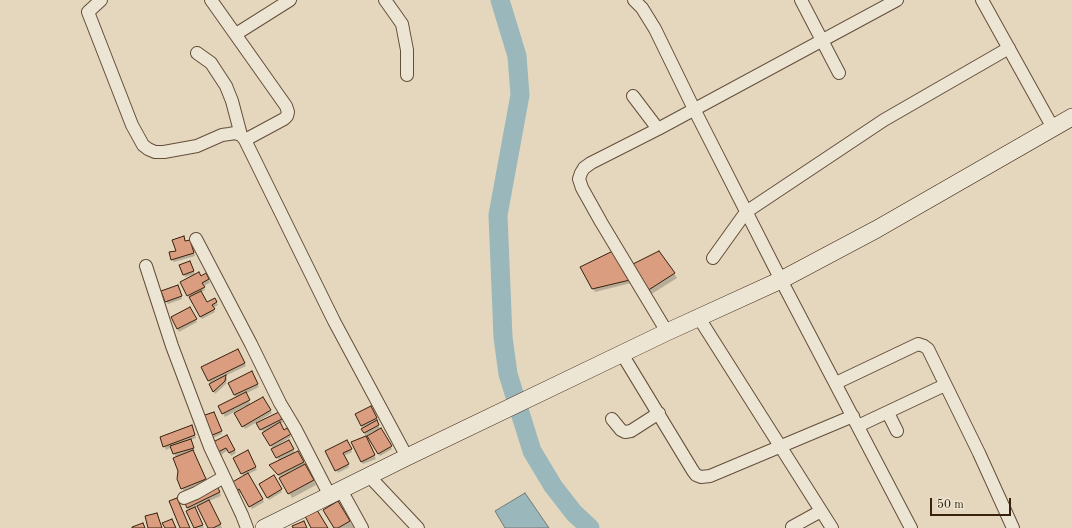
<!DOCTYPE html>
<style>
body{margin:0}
#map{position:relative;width:1072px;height:528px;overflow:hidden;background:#e4d7bd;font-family:"Old Standard TT",serif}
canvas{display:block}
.scale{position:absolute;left:930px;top:498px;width:81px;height:18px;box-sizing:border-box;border:2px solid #38210d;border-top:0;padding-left:5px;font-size:12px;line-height:14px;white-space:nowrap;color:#38210d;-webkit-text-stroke:3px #ede5d4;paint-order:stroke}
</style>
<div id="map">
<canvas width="1072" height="528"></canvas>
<div class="scale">50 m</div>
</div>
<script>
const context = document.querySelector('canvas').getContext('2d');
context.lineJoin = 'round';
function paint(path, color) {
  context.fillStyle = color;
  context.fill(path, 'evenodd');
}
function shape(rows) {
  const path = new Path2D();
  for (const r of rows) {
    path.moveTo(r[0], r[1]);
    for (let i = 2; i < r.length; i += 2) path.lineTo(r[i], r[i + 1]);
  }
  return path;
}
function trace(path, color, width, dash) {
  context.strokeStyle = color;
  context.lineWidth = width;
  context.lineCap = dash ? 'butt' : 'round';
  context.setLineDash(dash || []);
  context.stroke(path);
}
const water = shape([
 [525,493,549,528,505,528,495,511,525,493]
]);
const shadow = shape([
 [183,237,186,242,190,241,195,256,174,262,172,260],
 [618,253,631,283,595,292,581,268],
 [191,265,195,274,185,277,184,274],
 [632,266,674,273,677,278,650,295],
 [206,274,210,283,203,286,205,290,201,292,207,303,214,299,218,305,213,308,215,312,202,319,181,283],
 [179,289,182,299,168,304,166,301],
 [190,309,197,322,179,332,172,318],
 [238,350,246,366,225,376,227,379,226,384,215,394,203,367],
 [253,375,259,387,245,394,251,405,263,398,272,413,245,429,236,414,246,408,245,406,225,417,220,407,236,398,229,383],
 [371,407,378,421,376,422,392,449,380,456,369,437,374,433,373,432,366,436,361,425],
 [278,414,283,422,279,424,284,431,287,429,291,437,276,446,277,448,289,442,295,453,298,452,316,485,292,498,281,478,272,468,279,461,273,449,258,423],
 [215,416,222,434,213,438,211,436],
 [193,429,196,438,190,440,195,451,193,451,206,482,184,492,178,479,179,471,176,458,172,447,166,450,161,438],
 [227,436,236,453,231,456,228,450,221,455,214,443],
 [367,440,376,459,363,464,362,462],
 [347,442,352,452,344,456,349,467,338,473,327,452],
 [247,452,257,470,248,474,264,502,252,509,242,492,237,495,231,484,244,477,234,458],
 [273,477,282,492,269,500,260,485],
 [219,490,221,496,209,501,222,528,209,528,198,506,194,508,204,528,195,528,187,511,189,511,187,507],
 [337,502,352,525,354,528,335,528]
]);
const river = shape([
 [500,0,517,56,520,95,498,215,503,337,508,374,532,451,553,486,574,513,590,528]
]);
const building = shape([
 [184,236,185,241,190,240,194,253,171,260,169,252,176,251,172,240,184,236],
 [617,249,630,280,592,289,580,267,617,249],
 [659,251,675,273,647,291,631,265,659,251],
 [190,261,194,271,183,275,179,265,190,261],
 [199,272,201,276,206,273,209,279,202,283,205,287,187,296,180,282,199,272],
 [178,285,182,296,165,302,161,291,178,285],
 [201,291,207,302,215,298,217,302,212,305,215,309,200,317,189,297,201,291],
 [190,307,197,319,177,329,171,317,190,307],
 [238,349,245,363,208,381,201,367,238,349],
 [252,371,258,384,234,395,228,383,252,371],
 [226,375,225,381,213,392,209,384,226,375],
 [246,392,250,400,222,414,218,406,246,392],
 [263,397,271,410,242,427,234,413,263,397],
 [371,406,377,418,361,426,355,414,371,406],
 [214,412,222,431,210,436,202,416,214,412],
 [279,412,282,419,260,430,256,423,279,412],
 [377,420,379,425,364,433,361,429,377,420],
 [280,422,284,430,287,428,291,434,270,446,262,433,280,422],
 [192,425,195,435,163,447,160,437,192,425],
 [381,428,392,446,378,454,367,436,381,428],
 [227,435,235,450,229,453,226,448,218,452,213,442,227,435],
 [366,436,375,455,361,462,351,442,366,436],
 [191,439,194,448,173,454,170,446,191,439],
 [289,440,294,449,276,458,271,449,289,440],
 [347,440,352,449,343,453,349,464,335,471,325,451,347,440],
 [193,450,206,479,181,489,177,479,178,471,173,458,193,450],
 [248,450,256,467,241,474,233,458,248,450],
 [298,451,304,462,278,475,269,465,298,451],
 [305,464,314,480,288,494,279,478,305,464],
 [248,473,263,499,249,507,239,489,234,492,229,484,248,473],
 [274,475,282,489,267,498,259,484,274,475],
 [217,486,220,492,187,508,184,501,217,486],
 [177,498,190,528,180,528,169,501,177,498],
 [209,500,221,524,213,528,208,528,197,506,209,500],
 [338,501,350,521,338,528,334,528,323,510,338,501],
 [195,507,203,525,194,528,186,511,195,507],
 [317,510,328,528,311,528,305,516,317,510],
 [157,513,162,528,148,528,145,516,157,513],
 [172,519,176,528,165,528,162,523,172,519],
 [304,521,307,528,293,528,292,526,304,521],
 [143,523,145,528,132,528,132,527,143,523]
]);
const minor = shape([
 [101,0,88,12,132,125,143,145,148,149,155,152,164,152,197,146,222,135,229,134,235,133,241,135,245,140],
 [211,0,286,106,288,112,287,116,284,119,245,140,334,321,407,457],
 [385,0,402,24,407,50,407,75],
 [634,0,642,8,655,29,694,109,781,280,911,528],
 [801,0,839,73],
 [982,0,1053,128],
 [236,34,290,0],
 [197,53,211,63,226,86,232,101,241,135],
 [633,96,658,129],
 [196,239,251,344,280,403,295,428,330,496],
 [713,258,746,212,884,120,1009,48],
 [146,266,172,346,210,447,242,515,247,528],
 [699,318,832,528],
 [667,332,601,222,582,188,579,179,581,173,584,168,591,163,658,129,897,0],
 [622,354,693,471,696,475,701,477,710,476,853,416],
 [836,383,918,344,924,346,928,349,979,453,1013,528],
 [888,413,897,431],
 [612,419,621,430,625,432,631,431,659,413],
 [858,426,945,385],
 [369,476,418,528],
 [341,490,362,528],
 [184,498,196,493,224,477],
 [792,527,821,511]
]);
const secondary = shape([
 [264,528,407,457,667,332,781,280,877,229,1072,117]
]);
paint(water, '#9ab7bb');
trace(water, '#737b75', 1);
paint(shadow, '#0003');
trace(river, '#9ab7bb', 19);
paint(building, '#da9d7f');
trace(building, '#38210d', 1);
trace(minor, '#634e39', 14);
trace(secondary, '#38210d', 18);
trace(minor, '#ede5d4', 12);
trace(secondary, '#ede5d4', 17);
</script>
